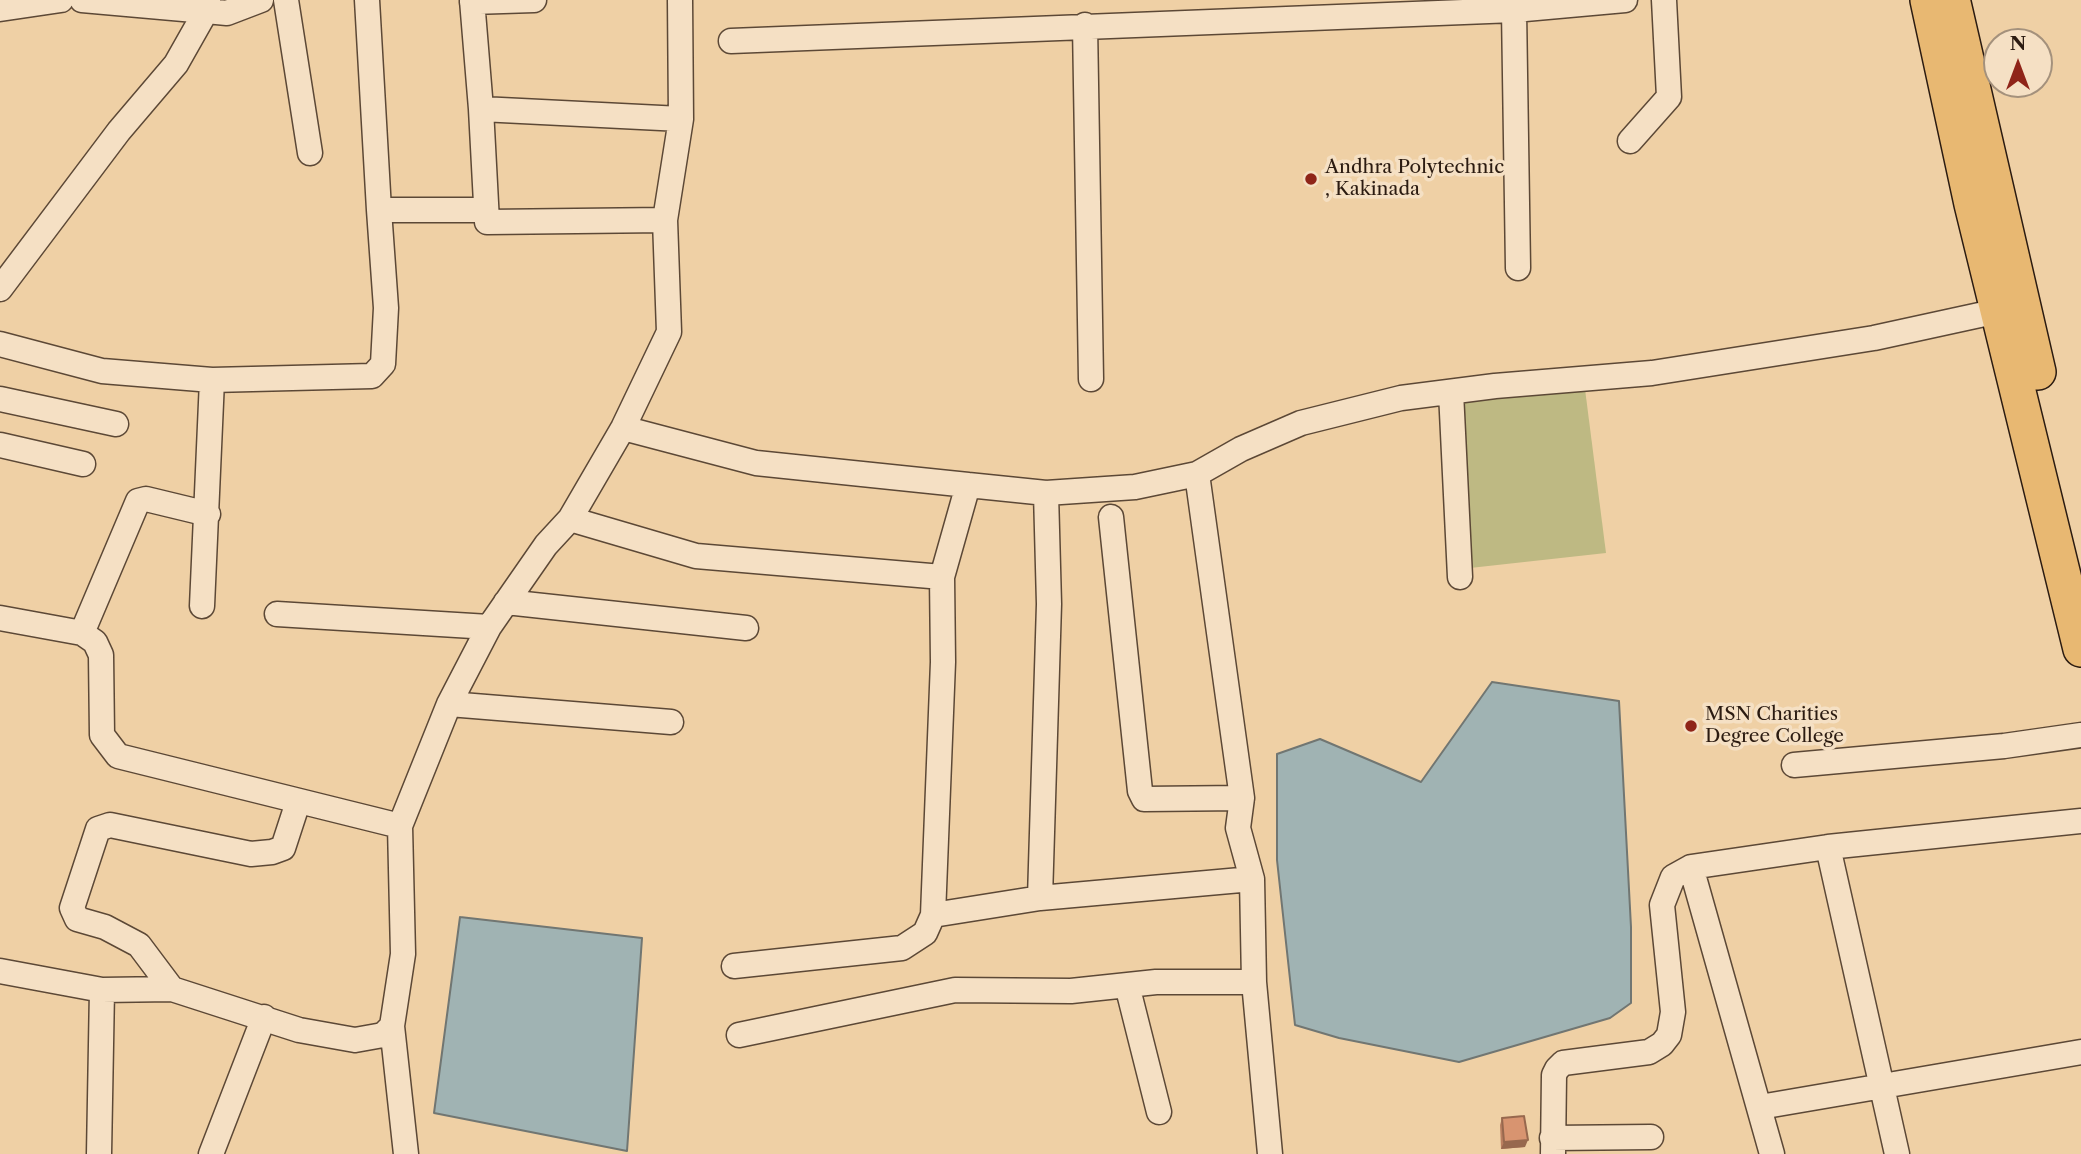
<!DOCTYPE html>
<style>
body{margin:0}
#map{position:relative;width:2081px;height:1154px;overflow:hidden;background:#efd0a5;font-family:"Libre Caslon Text",serif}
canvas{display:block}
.north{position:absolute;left:1983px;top:28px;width:70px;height:70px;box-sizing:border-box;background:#f5e0c4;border:2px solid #a4917c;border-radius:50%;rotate:0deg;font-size:19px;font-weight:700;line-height:28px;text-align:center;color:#2b1b11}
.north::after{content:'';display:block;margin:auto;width:24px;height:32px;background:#8f2418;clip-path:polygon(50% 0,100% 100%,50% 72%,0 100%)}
</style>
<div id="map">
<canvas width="2081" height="1154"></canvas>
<div class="north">N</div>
</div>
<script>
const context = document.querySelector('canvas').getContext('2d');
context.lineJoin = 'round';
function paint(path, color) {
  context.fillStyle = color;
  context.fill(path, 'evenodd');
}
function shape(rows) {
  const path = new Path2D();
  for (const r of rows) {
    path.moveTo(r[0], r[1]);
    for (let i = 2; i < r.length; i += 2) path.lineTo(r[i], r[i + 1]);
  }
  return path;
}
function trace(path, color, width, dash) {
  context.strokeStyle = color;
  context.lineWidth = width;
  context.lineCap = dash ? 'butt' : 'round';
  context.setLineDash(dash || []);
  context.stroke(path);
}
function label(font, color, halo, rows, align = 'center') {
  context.font = font + ' "Libre Caslon Text",serif';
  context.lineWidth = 7;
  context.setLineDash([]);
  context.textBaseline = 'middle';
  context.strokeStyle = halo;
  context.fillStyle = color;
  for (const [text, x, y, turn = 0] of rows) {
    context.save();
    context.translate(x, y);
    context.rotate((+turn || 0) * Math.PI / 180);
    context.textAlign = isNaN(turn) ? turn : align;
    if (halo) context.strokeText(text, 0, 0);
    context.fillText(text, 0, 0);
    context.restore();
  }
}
const green = shape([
 [1585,389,1606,553,1470,568,1461,400]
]);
const water = shape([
 [1492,682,1619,701,1631,927,1631,1003,1610,1018,1459,1062,1339,1038,1295,1025,1277,860,1277,754,1320,739,1421,782,1492,682],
 [460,917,642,938,627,1151,434,1113,460,917]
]);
const minor = shape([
 [208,0,206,11,227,13,261,0],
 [286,0,310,153],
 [367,0,379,210,486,210],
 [472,0,481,109,681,119,680,0],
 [472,2,534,0],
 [0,9,61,0],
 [1514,10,1518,268],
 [1085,25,1091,379],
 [731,41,1514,10,1625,0],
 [481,109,487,222,665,220,681,119],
 [1630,141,1669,97,1664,0],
 [0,289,119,131,176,64,206,11,82,0],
 [0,344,102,371,212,380,372,376,383,364,386,308,379,210],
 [1451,392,1460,577],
 [0,399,116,424],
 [0,445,83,464],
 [1197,474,1241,449,1301,423,1401,398,1495,386,1652,373,1874,338,1998,311],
 [1111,517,1140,791,1144,799,1242,798],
 [570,519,696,556,942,577,968,485,756,463,623,428],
 [942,577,943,662,933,915,1040,898,1049,604,1046,493,968,485],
 [506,602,746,628],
 [202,606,212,380],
 [277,614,489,627],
 [0,618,82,633,95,642,101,655,102,735,118,756,400,826],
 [82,633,138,501,146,499,208,514],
 [449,704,671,722],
 [1794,765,2004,746,2081,735],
 [1828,847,1897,1154],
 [1691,867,1772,1154],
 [1040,898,1252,879],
 [734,966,902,948,925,933,933,915],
 [0,971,102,990,172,989,299,1030,355,1040,383,1035,392,1026,403,954,400,826,449,704,489,627,546,545,570,519,623,428,669,332,665,220],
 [1254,982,1270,1154],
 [1127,985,1159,1112],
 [172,989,139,945,105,927,77,919,72,908,98,829,110,825,251,854,272,852,283,848,298,802],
 [392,1026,406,1154],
 [739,1035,955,990,1071,991,1156,982,1254,982,1252,879,1238,828,1242,798,1197,474,1135,487,1046,493],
 [1760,1107,2081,1052],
 [1552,1138,1651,1137],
 [99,1154,102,990],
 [211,1154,264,1017],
 [1553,1154,1554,1075,1557,1069,1563,1063,1649,1052,1662,1044,1669,1035,1673,1012,1662,905,1673,877,1691,867,1828,847,2081,821]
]);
const highway = shape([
 [1928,0,1972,204,2081,649],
 [1953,3,2038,372]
]);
const wall = shape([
 [1502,1118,1525,1147,1501,1149,1500,1125]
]);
const shadedWall = shape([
 [1528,1140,1525,1147,1501,1149,1504,1142]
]);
const building = shape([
 [1524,1116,1528,1140,1504,1142,1502,1118,1524,1116]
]);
const markers = [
 [1311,179,7,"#8f2418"],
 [1691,726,7,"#8f2418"]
];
const poiNames = [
 ["Andhra Polytechnic",1325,168],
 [", Kakinada",1325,190],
 ["MSN Charities",1705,715],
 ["Degree College",1705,737]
];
paint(green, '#beb983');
paint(water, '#a0b3b3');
trace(water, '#717672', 2);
trace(minor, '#5c4836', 27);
trace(highway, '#2b1b11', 38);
trace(minor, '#f5e0c4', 24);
trace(highway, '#e8b872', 35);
paint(wall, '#ba7f60');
paint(shadedWall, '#97684e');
paint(building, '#d89470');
trace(building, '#97684e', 2);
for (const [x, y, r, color] of markers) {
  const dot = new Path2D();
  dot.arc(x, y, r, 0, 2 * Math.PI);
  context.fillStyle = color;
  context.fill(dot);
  trace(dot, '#f5e0c4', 2.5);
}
label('19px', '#2b1b11', '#f5e0c4', poiNames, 'left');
</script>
